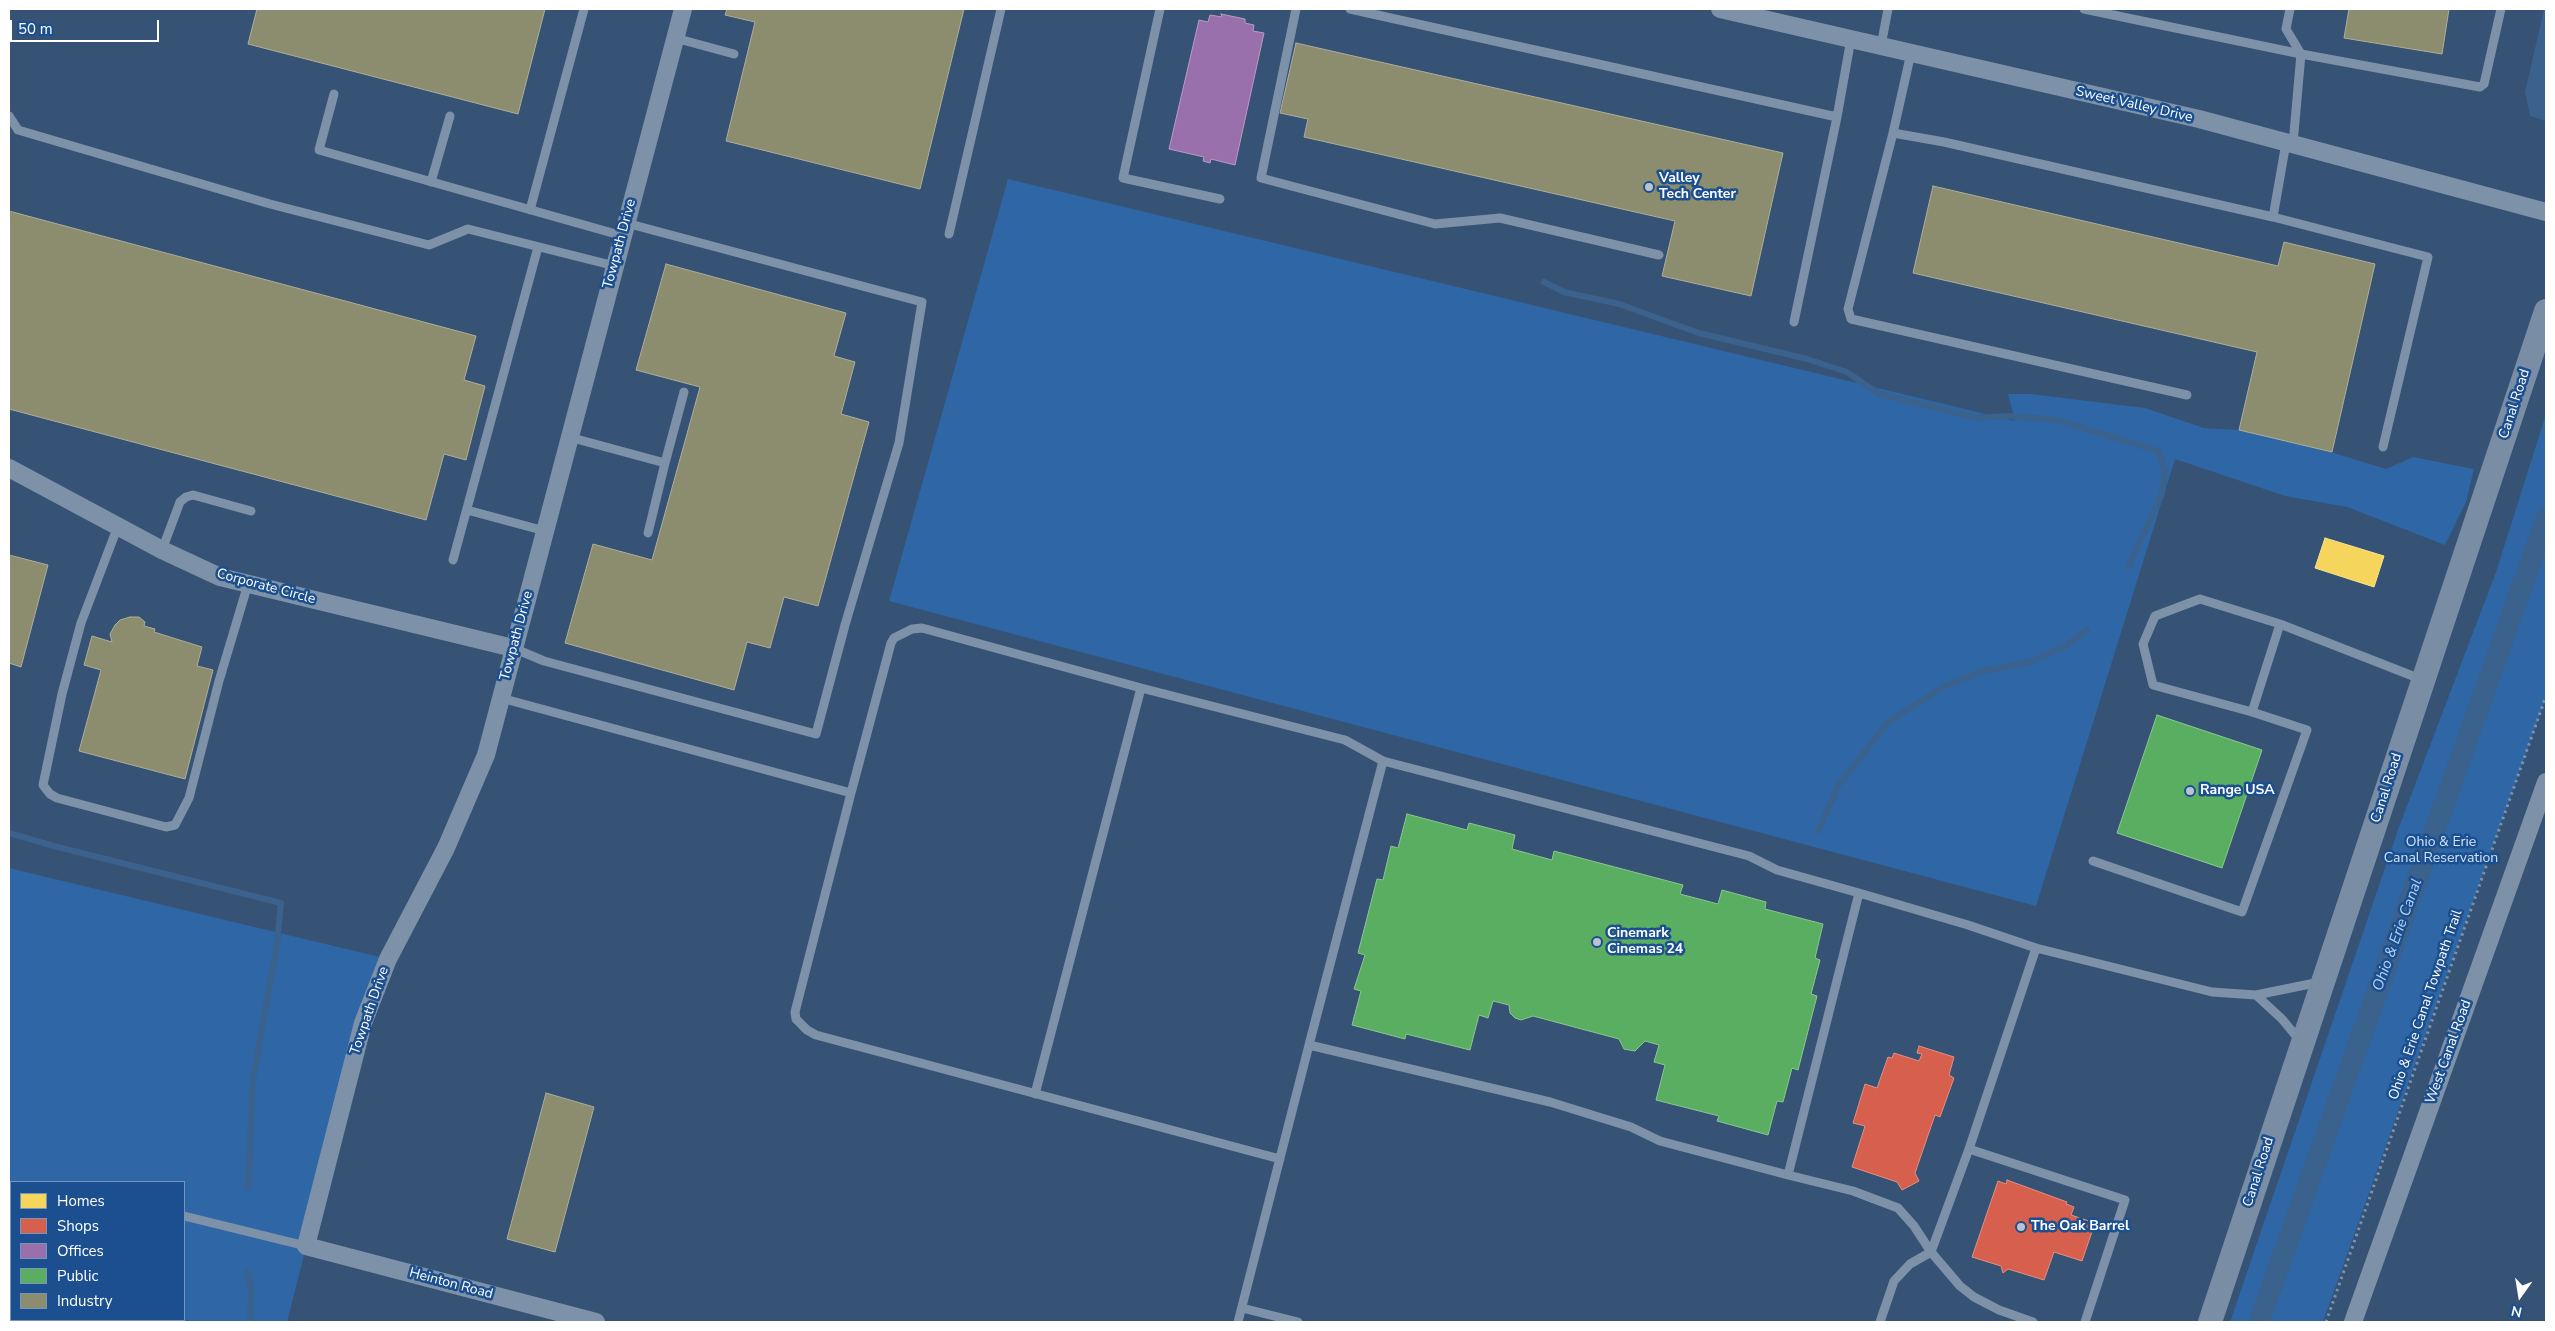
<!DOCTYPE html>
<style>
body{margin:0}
#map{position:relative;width:2555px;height:1331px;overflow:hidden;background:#365274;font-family:"Nunito Sans",sans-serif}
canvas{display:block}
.frame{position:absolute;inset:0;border:10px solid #fff;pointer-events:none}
.legend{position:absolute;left:10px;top:1181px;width:175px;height:140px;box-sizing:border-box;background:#1b4f8f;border:1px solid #7695bc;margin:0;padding:6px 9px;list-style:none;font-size:15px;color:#fff}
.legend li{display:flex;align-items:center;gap:10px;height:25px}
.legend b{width:25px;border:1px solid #7695bc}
.north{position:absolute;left:2495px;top:1271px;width:50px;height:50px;-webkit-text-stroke:4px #1b4f8f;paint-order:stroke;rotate:193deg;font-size:14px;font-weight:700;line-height:20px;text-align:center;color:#fff}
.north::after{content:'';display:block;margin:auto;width:18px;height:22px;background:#fff;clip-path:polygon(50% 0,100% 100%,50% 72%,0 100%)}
.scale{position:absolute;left:10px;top:20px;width:149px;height:22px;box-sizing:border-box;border:2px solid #fff;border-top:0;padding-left:6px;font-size:15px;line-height:18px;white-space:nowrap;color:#fff;-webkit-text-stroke:4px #1b4f8f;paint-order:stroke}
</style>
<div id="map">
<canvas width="2555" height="1331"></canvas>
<div class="frame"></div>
<ul class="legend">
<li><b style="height:14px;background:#f6d55c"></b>Homes</li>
<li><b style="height:14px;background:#d6604d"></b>Shops</li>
<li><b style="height:14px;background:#9970ab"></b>Offices</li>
<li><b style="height:14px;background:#5aae61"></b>Public</li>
<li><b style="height:14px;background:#8c8c6e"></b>Industry</li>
</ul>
<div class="north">N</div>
<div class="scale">50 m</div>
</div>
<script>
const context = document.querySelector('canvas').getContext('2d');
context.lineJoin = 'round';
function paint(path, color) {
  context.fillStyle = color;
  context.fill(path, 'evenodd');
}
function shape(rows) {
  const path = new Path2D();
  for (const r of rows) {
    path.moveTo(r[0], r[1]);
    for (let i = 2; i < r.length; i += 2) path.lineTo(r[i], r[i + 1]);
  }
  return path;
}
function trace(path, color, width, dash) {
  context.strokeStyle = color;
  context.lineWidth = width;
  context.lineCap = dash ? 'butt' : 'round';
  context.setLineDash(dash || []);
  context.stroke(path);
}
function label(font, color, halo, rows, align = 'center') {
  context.font = font + ' "Nunito Sans",sans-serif';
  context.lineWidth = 5;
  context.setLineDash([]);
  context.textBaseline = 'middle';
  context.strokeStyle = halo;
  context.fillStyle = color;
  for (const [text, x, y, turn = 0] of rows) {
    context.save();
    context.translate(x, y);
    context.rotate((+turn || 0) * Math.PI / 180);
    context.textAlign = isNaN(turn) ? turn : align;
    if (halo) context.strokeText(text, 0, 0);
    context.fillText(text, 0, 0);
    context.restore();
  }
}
const green = shape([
 [1008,179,2015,421,2008,394,2031,394,2145,408,2204,428,2239,430,2321,449,2386,469,2413,457,2474,469,2466,502,2445,545,2347,507,2285,496,2175,459,2036,906,889,601],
 [2546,414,2546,697,2323,1322,2230,1322,2399,827,2496,572],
 [9,868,388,959,363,1023,287,1322,9,1322],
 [11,1182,184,1182,184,1320,11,1320]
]);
const water = shape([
 [2544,9,2546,9,2545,121,2530,116,2525,92]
]);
const homes = shape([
 [2325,538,2384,556,2374,587,2315,568,2325,538]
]);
const shops = shape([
 [1919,1046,1954,1057,1949,1075,1954,1078,1940,1117,1935,1115,1915,1173,1919,1181,1902,1190,1897,1182,1852,1167,1865,1126,1853,1123,1865,1084,1877,1088,1888,1057,1892,1058,1894,1053,1919,1061,1922,1054,1917,1053,1919,1046],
 [2007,1180,2067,1202,2066,1204,2074,1207,2071,1215,2095,1223,2082,1261,2054,1252,2044,1280,2008,1269,2003,1273,2001,1266,1972,1257,1998,1181,2006,1184,2007,1180]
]);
const offices = shape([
 [1221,14,1245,19,1245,23,1254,25,1253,31,1264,33,1235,165,1211,159,1210,163,1203,161,1204,157,1169,149,1199,20,1208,22,1210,15,1222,17,1221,14]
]);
const public = shape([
 [2157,715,2262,750,2222,868,2117,833,2157,715],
 [1407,814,1467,830,1469,823,1515,835,1512,849,1552,860,1554,851,1683,885,1680,894,1718,904,1722,890,1766,902,1765,909,1823,924,1815,958,1820,960,1811,994,1817,996,1798,1070,1792,1068,1783,1102,1777,1101,1768,1135,1717,1121,1719,1116,1656,1100,1665,1065,1654,1062,1659,1045,1645,1041,1635,1051,1629,1050,1624,1049,1619,1039,1533,1016,1521,1020,1515,1018,1510,1013,1509,1005,1493,1001,1488,1018,1479,1015,1470,1050,1406,1034,1405,1039,1352,1025,1361,991,1354,989,1365,955,1358,953,1377,879,1383,880,1391,846,1398,848,1407,814]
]);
const industry = shape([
 [257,9,545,9,518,114,248,44,257,9],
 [727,9,964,9,920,189,726,141,755,22,725,15,727,9],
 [2349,9,2449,9,2442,54,2344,38,2349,9],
 [1296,43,1783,153,1751,296,1662,276,1675,221,1304,137,1308,119,1280,113,1296,43],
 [1933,186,2278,266,2284,242,2375,264,2332,452,2239,430,2257,352,1913,273,1933,186],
 [9,211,476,336,464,380,485,386,466,460,444,454,426,520,9,409,9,211],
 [666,264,846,313,834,356,855,362,841,414,869,422,818,606,784,597,770,648,747,642,734,690,565,643,593,544,652,560,700,387,636,370,666,264],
 [9,555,48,565,21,667,9,663,9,555],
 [130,617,139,617,145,622,144,626,155,629,154,632,202,647,197,666,213,670,185,779,79,751,101,670,84,665,92,636,112,642,110,634,115,625,120,620,130,617],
 [546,1093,594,1107,555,1252,507,1239,546,1093]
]);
const stream = shape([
 [1544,282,1564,292,1619,304,1699,333,1807,359,1847,372,1879,394,1978,418,2007,416,2057,420,2158,451,2165,470,2162,494,2128,567],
 [1818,831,1838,786,1888,722,1943,687,1983,671,2030,662,2065,646,2087,630],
 [9,833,54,846,281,903,277,944,253,1079,248,1187],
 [247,1272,251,1290,250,1322]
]);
const canal = shape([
 [2259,1322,2546,519]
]);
const path = shape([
 [2326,1322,2546,696]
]);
const lane = shape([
 [1160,9,1123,178,1220,199],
 [1296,9,1261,178,1435,224,1500,218,1659,255],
 [1350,9,1837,117,1794,322],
 [2084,9,2301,54],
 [2290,9,2286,29,2301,54],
 [675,38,734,54],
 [1881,46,1888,9],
 [334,94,319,150,623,236],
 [9,116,18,130,270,204,429,245,468,229,615,266],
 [1837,117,1851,39],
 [1893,133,1911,53],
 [2286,143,2273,217,2428,257,2383,447],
 [2293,144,2301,54,2480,87,2484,84,2501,9],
 [431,182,450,116],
 [530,210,584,9],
 [949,234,1001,9],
 [2187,395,1851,319,1848,309,1893,133,1944,142,2273,217],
 [569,437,665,463,648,533],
 [665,463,684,392],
 [467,510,545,531],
 [118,526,81,623,62,694,43,785,50,794,57,798,166,827,175,825,189,798,219,681,248,584],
 [162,550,180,502,186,497,193,495,251,511],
 [453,560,538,247],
 [2280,624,2200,599,2155,616,2143,644,2153,685,2252,712,2280,624,2423,680],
 [513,648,544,661,816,734,845,625,899,443,922,302,626,223],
 [1141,688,1345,740,1383,761,1309,1045],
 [501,698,851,793,795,1012,796,1019,807,1030,816,1035,1280,1159],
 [1383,761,1749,856,1777,870,1859,893],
 [851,793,891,643,894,638,912,629,922,628,1141,688,1035,1094],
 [2093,861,2242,912,2307,730,2252,712],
 [2256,995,2282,1019,2301,1042],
 [1969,1149,2036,948,2212,992,2256,995,2320,982],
 [9,1201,11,1200],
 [184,1216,306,1246],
 [1931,1252,1914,1226,1898,1208,1853,1191,1788,1175,1859,893,1968,925,2036,948],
 [1931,1252,1969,1149,2125,1200,2085,1322],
 [1242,1308,1298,1322],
 [1238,1322,1309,1045,1550,1102,1631,1127,1660,1141,1788,1175],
 [1880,1322,1894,1281,1910,1264,1931,1252,1960,1286,1974,1297,1999,1310,2033,1322]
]);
const street = shape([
 [1720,9,2199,119,2546,212],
 [9,468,162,550,220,577,513,648],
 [596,1322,306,1246,363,1023,388,959,446,848,486,755,683,9],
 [2353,1322,2546,782]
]);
const secondary = shape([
 [2210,1322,2546,311]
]);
const markers = [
 [1649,187,5,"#b9c2ce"],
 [2190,791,5,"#b9c2ce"],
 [1597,942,5,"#b9c2ce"],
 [2021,1227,5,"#b9c2ce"]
];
const streetNames = [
 ["Sweet Valley Drive",2134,105,13],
 ["Towpath Drive",620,244,-75],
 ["Canal Road",2515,404,-72],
 ["Corporate Circle",266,587,15],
 ["Towpath Drive",517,636,-75],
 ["Canal Road",2387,788,-72],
 ["Ohio & Erie Canal Towpath Trail",2426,1005,-71],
 ["Towpath Drive",370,1011,-71],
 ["West Canal Road",2449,1052,-70],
 ["Canal Road",2259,1172,-72],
 ["Heinton Road",451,1284,15]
];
const poiNames = [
 ["Valley",1659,179],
 ["Tech Center",1659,195],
 ["Range USA",2200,791],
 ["Cinemark",1607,934],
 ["Cinemas 24",1607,950],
 ["The Oak Barrel",2031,1227]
];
const parkNames = [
 ["Ohio & Erie",2441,843],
 ["Canal Reservation",2441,859]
];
const waterNames = [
 ["Ohio & Erie Canal",2398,935,-70]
];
paint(green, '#2f66a5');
paint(water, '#3b618d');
paint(homes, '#f6d55c');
trace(homes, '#f9e28d', 1);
paint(shops, '#d6604d');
trace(shops, '#e29082', 1);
paint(offices, '#9970ab');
trace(offices, '#b89bc4', 1);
paint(public, '#5aae61');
trace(public, '#8cc690', 1);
paint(industry, '#8c8c6e');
trace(industry, '#aeae9a', 1);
trace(stream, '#3b618d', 6);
trace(canal, '#3b618d', 21);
trace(path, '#7d92a8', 3, [2.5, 4]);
trace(lane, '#7d92a8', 9);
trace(street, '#7d92a8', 18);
trace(secondary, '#798da4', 24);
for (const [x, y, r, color] of markers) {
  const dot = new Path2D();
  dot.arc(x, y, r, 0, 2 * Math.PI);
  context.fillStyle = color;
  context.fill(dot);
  trace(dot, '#1b4f8f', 2);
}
label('14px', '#fff', '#1b4f8f', streetNames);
label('bold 14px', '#fff', '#1b4f8f', poiNames, 'left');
label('14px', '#cfe3fa', '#1b4f8f', parkNames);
label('italic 15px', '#b5d3f5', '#1b4f8f', waterNames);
</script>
